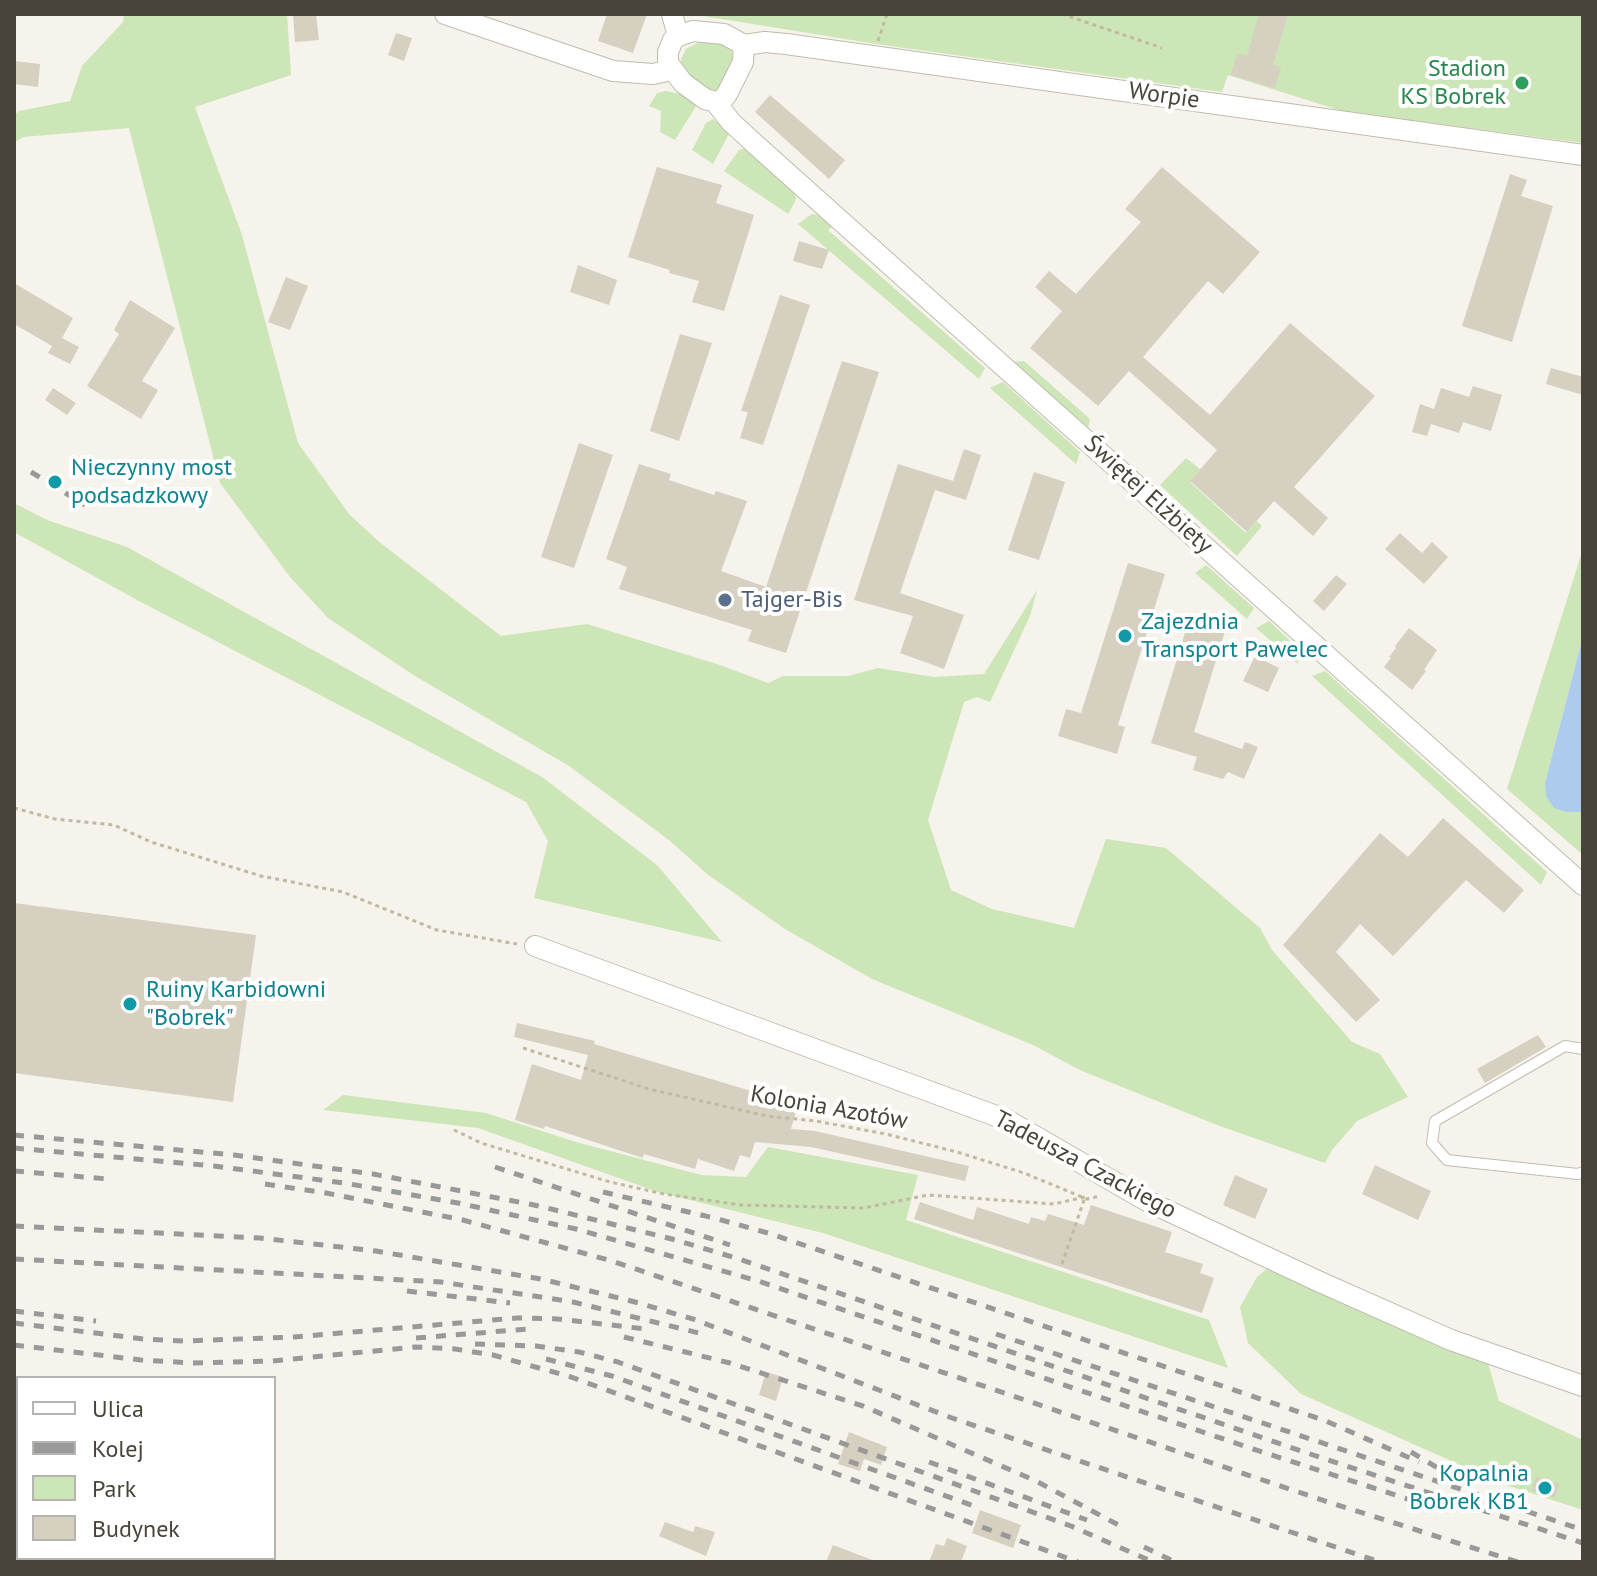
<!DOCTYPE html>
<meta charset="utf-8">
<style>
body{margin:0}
#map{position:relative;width:1597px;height:1576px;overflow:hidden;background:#f5f3eb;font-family:"PT Sans",sans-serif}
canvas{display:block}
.frame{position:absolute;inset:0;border:16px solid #494439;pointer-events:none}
.legend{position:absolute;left:16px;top:1376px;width:260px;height:184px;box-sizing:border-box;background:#fff;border:2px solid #b6b4b0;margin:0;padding:10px 14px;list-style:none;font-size:24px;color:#494439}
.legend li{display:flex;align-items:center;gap:16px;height:40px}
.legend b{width:40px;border:2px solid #b6b4b0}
</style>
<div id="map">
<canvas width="1597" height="1576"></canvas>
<div class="frame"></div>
<ul class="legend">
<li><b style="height:10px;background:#fff"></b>Ulica</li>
<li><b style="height:10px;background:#999"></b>Kolej</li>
<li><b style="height:22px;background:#cce6b7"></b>Park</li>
<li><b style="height:22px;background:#d6d0c1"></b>Budynek</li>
</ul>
</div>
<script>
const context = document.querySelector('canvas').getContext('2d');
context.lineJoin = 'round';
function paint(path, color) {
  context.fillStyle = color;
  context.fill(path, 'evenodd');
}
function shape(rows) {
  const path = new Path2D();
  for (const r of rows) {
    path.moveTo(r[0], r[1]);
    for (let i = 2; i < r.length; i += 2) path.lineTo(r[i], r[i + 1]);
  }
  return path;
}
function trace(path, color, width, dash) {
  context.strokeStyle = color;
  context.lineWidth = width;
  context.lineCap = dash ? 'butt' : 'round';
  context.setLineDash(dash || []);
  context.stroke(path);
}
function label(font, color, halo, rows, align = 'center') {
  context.font = font + ' "PT Sans",sans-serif';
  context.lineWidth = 8;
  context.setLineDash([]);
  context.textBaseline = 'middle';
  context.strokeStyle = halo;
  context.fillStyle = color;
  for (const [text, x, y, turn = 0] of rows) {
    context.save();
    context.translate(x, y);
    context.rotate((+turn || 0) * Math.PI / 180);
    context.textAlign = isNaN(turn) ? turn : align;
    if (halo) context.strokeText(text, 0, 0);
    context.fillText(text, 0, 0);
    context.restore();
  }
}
const green = shape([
 [124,14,287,14,291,75,195,107,242,235,298,443,349,514,378,541,501,636,587,624,720,665,768,683,783,676,848,676,878,668,934,677,984,674,1037,590,1030,616,990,702,977,697,964,702,928,820,951,890,992,909,1074,928,1106,839,1166,848,1260,928,1272,950,1352,1042,1380,1054,1408,1097,1357,1121,1332,1150,1325,1163,1217,1125,1082,1071,1033,1045,872,979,785,929,707,874,669,840,569,766,415,676,328,618,290,577,220,483,129,128,23,137,14,143,14,115,19,111,70,101,82,66,123,22],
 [691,14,1583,14,1583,143,1342,111,1228,75,1222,92,876,44],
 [701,41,723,43,734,54,722,88,715,94,689,76,681,66,681,59,686,49],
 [666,91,689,96,698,103,675,140,660,132,661,111,649,106,657,93],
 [713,119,730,132,713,164,692,150,706,123],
 [746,148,795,190,796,200,788,214,724,171,739,150],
 [812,214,820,215,833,226,828,230,985,368,979,379,798,224],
 [1024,361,1090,419,1088,430,1013,362],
 [1003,382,1080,452,1076,464,990,388],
 [1186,458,1200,469,1190,482,1246,533,1257,521,1262,526,1237,556,1160,485],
 [14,503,47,520,127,547,542,777,657,865,722,942,534,898,548,841,526,802,139,601,14,532],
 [1583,549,1583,636,1545,783,1580,812,1583,809,1583,855,1507,789],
 [1206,565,1254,608,1247,619,1195,573],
 [1269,621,1300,650,1298,664,1256,628],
 [1325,671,1547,872,1541,885,1312,676],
 [343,1095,486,1113,576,1142,701,1175,746,1177,768,1147,918,1175,906,1220,1209,1320,1228,1368,823,1233,658,1192,478,1128,323,1110],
 [1269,1267,1488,1363,1499,1401,1583,1440,1583,1510,1503,1484,1301,1394,1248,1343,1240,1307,1257,1277]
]);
const water = shape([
 [1583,636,1583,809,1580,812,1567,812,1554,808,1546,796,1545,783]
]);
const building = shape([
 [293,14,316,14,319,40,295,42],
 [607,14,647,14,633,53,598,41],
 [1259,14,1288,14,1273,65,1281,67,1275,88,1231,75,1237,53,1247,56],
 [396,33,412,38,404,61,388,55],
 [14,61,40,64,38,87,14,84],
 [770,95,845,160,829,179,755,112],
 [657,167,722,185,716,203,754,215,724,311,692,302,699,281,669,273,670,270,628,257],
 [1162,167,1260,252,1223,294,1208,281,1143,357,1210,415,1290,323,1375,396,1294,487,1328,518,1313,536,1274,501,1247,532,1190,481,1217,450,1129,371,1098,406,1030,348,1062,311,1035,287,1049,271,1076,294,1141,222,1125,209],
 [1510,174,1527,180,1521,196,1553,206,1512,342,1462,326],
 [799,241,829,250,822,269,793,261],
 [578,265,617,280,609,305,570,292],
 [286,277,308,286,290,330,268,322],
 [14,283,73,318,62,338,79,347,70,364,48,353,52,346,14,324],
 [780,295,810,305,763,445,740,438,748,412,741,411],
 [130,300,175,328,142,381,158,390,141,419,87,386,119,334,114,330],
 [680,334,712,343,679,441,650,431],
 [842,361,879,372,786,653,748,641,752,630,619,589,627,567,606,559,639,464,671,474,669,480,714,495,716,491,747,501,721,571,766,587],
 [1551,368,1583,377,1583,395,1546,384],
 [1473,386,1502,395,1491,431,1463,422,1459,433,1431,424,1427,436,1412,432,1420,404,1434,409,1441,388,1469,397],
 [53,388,76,403,67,415,45,400],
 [579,443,613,455,574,568,541,557],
 [964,449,981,455,966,500,935,490,900,593,964,615,944,669,900,653,913,616,854,600,898,464,953,481],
 [1034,472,1065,482,1039,560,1008,550],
 [1400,533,1422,553,1432,542,1448,557,1424,584,1385,549],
 [1128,563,1165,574,1118,725,1125,727,1117,754,1058,736,1066,709,1081,713],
 [1336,575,1347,584,1324,611,1313,601],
 [1189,620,1225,631,1194,732,1242,749,1245,742,1258,747,1244,779,1228,772,1223,779,1193,770,1197,757,1151,743],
 [1409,628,1437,650,1424,670,1426,671,1412,690,1384,667,1391,658,1389,657,1396,648,1395,646],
 [1255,656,1279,668,1268,692,1243,681],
 [1443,818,1524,890,1504,913,1466,880,1393,956,1360,924,1336,952,1380,1000,1356,1022,1283,945,1380,833,1408,857],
 [14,903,256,935,233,1102,14,1073],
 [517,1023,595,1041,594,1044,768,1096,769,1094,777,1096,777,1094,799,1100,791,1129,815,1131,969,1166,965,1181,811,1147,755,1142,750,1158,740,1155,734,1171,698,1159,695,1169,644,1154,643,1158,545,1126,544,1129,515,1120,532,1064,581,1080,588,1055,514,1037],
 [1538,1035,1546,1047,1485,1083,1477,1069],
 [1375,1165,1431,1191,1418,1220,1362,1194],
 [1235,1175,1268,1189,1255,1219,1223,1205],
 [920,1202,973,1220,977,1207,1029,1224,1031,1217,1045,1221,1048,1214,1084,1225,1091,1205,1172,1232,1165,1252,1203,1264,1200,1273,1214,1278,1202,1313,914,1219],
 [766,1372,783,1377,776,1401,759,1395],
 [849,1432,887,1447,881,1465,864,1459,860,1471,838,1464],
 [1536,1477,1559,1484,1555,1498,1532,1491],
 [980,1510,1021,1525,1013,1548,972,1533],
 [665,1522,693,1532,695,1526,715,1532,706,1556,659,1536],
 [947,1538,967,1546,961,1562,929,1562,936,1544,944,1546],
 [833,1545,875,1561,875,1562,826,1562]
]);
const path = shape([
 [1062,14,1162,48],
 [878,41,887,14],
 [14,808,55,819,114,825,151,842,261,876,343,892,437,930,517,944],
 [523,1048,649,1089,767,1116,816,1121,886,1134,957,1152,1024,1173,1087,1199,1100,1196],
 [454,1130,481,1143,610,1182,664,1194,741,1205,864,1208,928,1195,1054,1204,1085,1197],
 [1062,1264,1085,1197]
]);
const service = shape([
 [1583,1049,1565,1046,1435,1121,1432,1143,1447,1160,1578,1174,1583,1172]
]);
const minor = shape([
 [445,14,613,71,653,74,671,70],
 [672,14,678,36],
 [693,31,724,34,744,45,743,62,727,94,720,103,705,99,683,83,668,63,668,52,673,40,678,36,693,31],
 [744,45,765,42,786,44,1583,155],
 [716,103,731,122,756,145,1583,885],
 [535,946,1007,1120,1147,1201,1320,1282,1451,1340,1583,1386]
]);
const rail = shape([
 [31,472,85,505],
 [14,1135,234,1155,373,1174,539,1206,672,1239,736,1258,1319,1457,1583,1543],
 [14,1148,214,1166,344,1183,458,1203,576,1229,758,1281,1247,1447,1420,1503],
 [495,1167,730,1245],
 [14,1171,108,1179],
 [265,1184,326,1193,463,1220,612,1261,1331,1503,1518,1562],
 [603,1192,714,1218,768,1233,1326,1421,1419,1462],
 [14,1226,260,1238,376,1251,541,1279,635,1302,693,1319,952,1418,1380,1562],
 [14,1259,441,1282,573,1302,707,1335],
 [407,1291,510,1303],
 [14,1311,96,1321],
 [14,1323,143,1339,185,1341,294,1337,517,1318,558,1319,646,1329],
 [996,1334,1583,1530],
 [624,1337,730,1363,863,1406,1036,1481,1126,1529],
 [416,1338,528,1329],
 [475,1344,536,1346,579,1352,618,1362,1071,1526,1153,1562],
 [14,1345,141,1360,193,1363,272,1361,415,1347,455,1349,493,1355,571,1377,1078,1562],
 [546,1359,612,1376,974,1506],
 [1411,1452,1463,1483],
 [929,1462,1087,1520],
 [1144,1547,1175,1562]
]);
const markers = [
 [1522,83,8,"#2e9e5b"],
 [55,482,8,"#0f9aa8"],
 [725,600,8,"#5c6f8a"],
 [1125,636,8,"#0f9aa8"],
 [130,1004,8,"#0f9aa8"],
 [1545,1488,8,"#0f9aa8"]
];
const leisureNames = [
 ["Stadion",1506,69],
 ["KS Bobrek",1506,97]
];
const streetNames = [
 ["Worpie",1164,96,8],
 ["Świętej Elżbiety",1148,495,42],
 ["Kolonia Azotów",829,1108,10],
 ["Tadeusza Czackiego",1085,1165,28]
];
const cultureNames = [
 ["Nieczynny most",71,468],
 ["podsadzkowy",71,496],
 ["Zajezdnia",1141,622],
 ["Transport Pawelec",1141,650],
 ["Ruiny Karbidowni",146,990],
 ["\"Bobrek\"",146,1018],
 ["Kopalnia",1529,1474,"right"],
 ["Bobrek KB1",1529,1502,"right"]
];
const serviceNames = [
 ["Tajger-Bis",741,600]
];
paint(green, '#cce6b7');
paint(water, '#accbed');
paint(building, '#d6d0c1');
trace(service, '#c0bcae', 12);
trace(minor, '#c0bcae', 22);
trace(path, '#c1b9a0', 3, [4, 4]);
trace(service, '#fff', 10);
trace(minor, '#fff', 20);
trace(rail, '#999', 5, [10, 10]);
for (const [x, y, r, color] of markers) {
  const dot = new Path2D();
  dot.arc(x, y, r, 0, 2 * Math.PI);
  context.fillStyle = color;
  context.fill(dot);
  trace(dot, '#fff', 3);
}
label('24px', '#27864d', '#fff', leisureNames, 'right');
label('24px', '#494439', '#fff', streetNames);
label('24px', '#0d838f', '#fff', cultureNames, 'left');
label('24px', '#4e5e75', '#fff', serviceNames, 'left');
</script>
